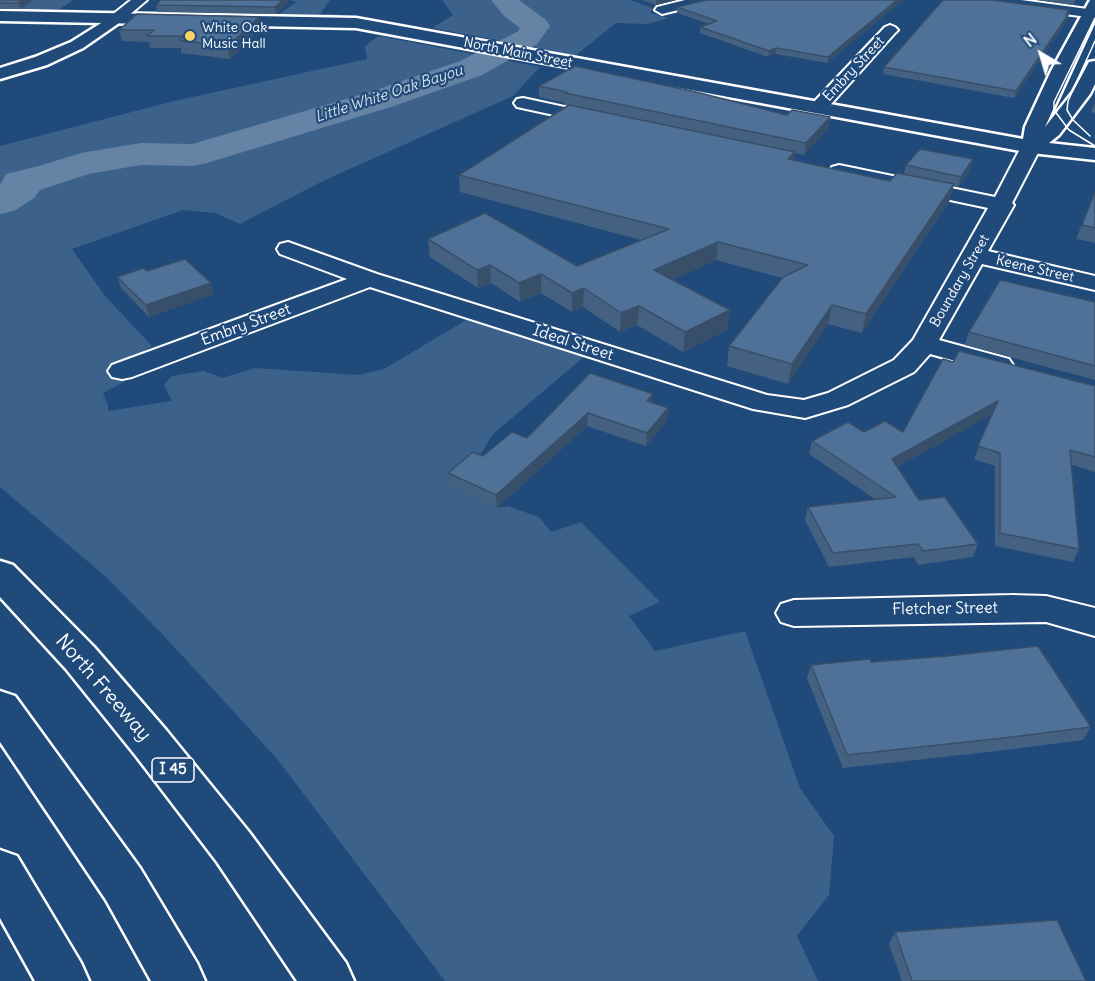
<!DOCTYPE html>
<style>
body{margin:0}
#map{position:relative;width:1095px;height:981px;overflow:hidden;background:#1f4a7a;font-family:Delius,sans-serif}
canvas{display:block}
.north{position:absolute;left:1011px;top:24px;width:60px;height:60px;-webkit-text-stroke:4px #1f4a7a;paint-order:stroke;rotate:322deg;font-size:16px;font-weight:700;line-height:24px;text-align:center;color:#fff}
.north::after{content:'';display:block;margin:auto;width:21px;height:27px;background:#fff;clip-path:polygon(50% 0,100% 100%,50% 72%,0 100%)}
</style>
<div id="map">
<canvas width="1095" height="981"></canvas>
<div class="north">N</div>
</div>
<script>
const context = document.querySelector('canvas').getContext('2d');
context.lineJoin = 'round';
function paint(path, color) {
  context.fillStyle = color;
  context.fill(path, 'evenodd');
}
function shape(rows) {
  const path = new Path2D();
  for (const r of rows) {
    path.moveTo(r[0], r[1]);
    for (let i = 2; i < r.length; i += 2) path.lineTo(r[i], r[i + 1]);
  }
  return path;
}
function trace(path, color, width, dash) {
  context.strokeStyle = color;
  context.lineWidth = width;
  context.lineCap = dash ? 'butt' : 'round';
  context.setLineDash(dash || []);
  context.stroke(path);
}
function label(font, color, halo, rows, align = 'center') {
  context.font = font + ' Delius,sans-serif';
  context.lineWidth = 4.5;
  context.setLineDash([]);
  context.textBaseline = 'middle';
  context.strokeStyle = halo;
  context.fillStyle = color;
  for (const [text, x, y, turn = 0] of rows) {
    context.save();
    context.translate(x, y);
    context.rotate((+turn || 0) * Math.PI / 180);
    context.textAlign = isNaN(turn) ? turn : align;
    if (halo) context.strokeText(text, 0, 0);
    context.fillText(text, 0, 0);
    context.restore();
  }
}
const green = shape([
 [31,0,73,0,57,11,16,11],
 [291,0,330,0,320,14,339,14,338,16,278,15,296,2],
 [442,0,630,0,653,8,650,13,669,18,647,24,616,23,576,55,432,28,453,15],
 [379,36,540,67,513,96,323,181,240,224,215,213,183,210,72,249,105,296,152,346,115,370,131,378,103,393,108,405,108,411,172,401,164,385,172,376,204,371,222,378,255,368,358,375,384,369,466,320,585,356,493,434,474,465,497,508,508,506,539,517,551,532,581,522,660,602,629,616,655,651,745,631,800,788,834,836,829,895,797,936,818,981,445,981,278,760,165,637,105,576,0,487,0,146,174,101,367,59,365,46]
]);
const river = shape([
 [491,0,519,0,546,20,550,26,537,44,482,75,394,106,207,163,194,166,141,165,89,174,40,190,34,198,14,211,0,214,0,185,6,174,39,166,81,153,141,143,192,144,370,92,460,61,517,32,520,28,504,16,491,0]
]);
const minor = shape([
 [131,0,147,0,122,21,112,21,110,18,112,15,131,0],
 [685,0,709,0,707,3,662,14,655,10,657,7,685,0],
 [982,0,1021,0,1095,10,1095,18,989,4,982,0],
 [890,25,895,27,898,30,895,33,824,112,812,112,809,108,812,104,885,27,890,25],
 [523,98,606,116,609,120,606,124,600,125,517,107,514,103,517,99,523,98],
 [1031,141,1038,143,1041,147,1012,203,1014,205,988,251,1095,276,1095,290,982,264,939,340,1009,359,1013,365,1009,371,999,373,930,354,914,372,848,405,805,418,753,409,370,287,132,377,122,379,112,377,108,371,112,365,347,279,280,254,277,249,280,244,288,242,377,274,767,395,804,400,828,393,894,360,913,340,988,208,832,175,829,171,832,167,839,165,995,197,1021,147,1024,143,1031,141],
 [1012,595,1046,596,1095,608,1095,636,1046,622,794,626,781,622,776,613,781,604,794,600,1012,595]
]);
const tertiary = shape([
 [117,13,122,15,125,18,122,21,83,48,47,65,0,79,0,68,35,57,71,42,117,13]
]);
const secondary = shape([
 [1090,0,1095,0,1095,18,1045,127,1073,92,1089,62,1095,61,1095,84,1090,94,1059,135,1049,143,1095,148,1095,160,1031,153,356,28,0,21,0,11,356,18,1023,139,1025,127,1051,71,1090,0]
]);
const motorway = shape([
 [0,561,13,565,94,647,166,730,249,832,346,963,354,981,297,981,217,862,136,756,66,669,0,597,0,561],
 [0,691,15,696,140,868,197,963,205,981,151,981,106,900,0,742,0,691],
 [0,850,17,856,81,963,89,981,35,981,0,918,0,850]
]);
const tram = shape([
 [1095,18,1054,102,1054,110,1069,130,1095,146],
 [1090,136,1073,120,1067,110,1068,101,1095,41]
]);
const wall = shape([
 [0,0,33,0,21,9,0,9],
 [161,0,287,0,288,3,276,14,157,12,156,5],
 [641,0,676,0,656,5],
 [707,0,903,0,827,63,776,54,768,57,700,33,700,27,709,24,677,13,677,7],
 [1038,0,1076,0,1073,5],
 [1068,15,1066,22,1014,98,883,74,884,67],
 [259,17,261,28,230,59,181,53,181,48,150,48,149,42,122,41,119,30],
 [539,86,787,115,830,117,828,129,804,155,795,153,794,161,890,181,904,174,906,165,970,170,958,187,953,186,949,202,862,333,828,324,788,384,727,366,729,346,782,278,716,260,672,280,730,310,727,330,683,352,637,325,620,332,583,307,572,312,541,293,520,302,491,283,478,288,430,257,428,239,577,266,641,240,460,192,459,175,568,105,565,105,565,103,539,97],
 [1095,102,1095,113,1091,112],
 [1095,192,1095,243,1076,239],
 [147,271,214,294,149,317,121,288,117,277],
 [1095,302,1095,380,965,345,969,332],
 [953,362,1095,386,1095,472,1072,465,1079,549,1073,562,995,546,995,466,974,459,992,414,897,467,919,500,978,544,973,557,918,565,914,557,829,567,805,520,808,507,876,500,809,454,812,441,864,432,903,432],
 [590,373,652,402,668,408,667,420,646,446,587,426,497,508,450,486,448,473,483,456,527,438],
 [871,662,1091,727,1083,740,1006,750,843,768,807,678,811,665],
 [895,932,1086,981,902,981,889,944]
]);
const shadedWall = shape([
 [22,0,33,0,21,9,18,3],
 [283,0,287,0,288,3,276,14,275,7],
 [656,0,676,0,656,5],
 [897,0,903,0,827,63,828,57],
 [1069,10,1066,22,1014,98,1016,91],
 [259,17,261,28,230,59,227,47],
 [776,48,776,54,768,57,769,51],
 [830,117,828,129,804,155,806,143],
 [795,152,792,168,788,159],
 [973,159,970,170,958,187,961,177],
 [954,184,949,202,862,333,866,314],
 [718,242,716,260,652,289,654,270],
 [490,265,491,283,478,288,477,270],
 [541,274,541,293,520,302,519,283],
 [211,283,214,294,149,317,146,305],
 [584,288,583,307,572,312,572,293],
 [832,305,828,324,788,384,792,364],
 [639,306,637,325,620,332,621,313],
 [730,310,727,330,683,352,685,332],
 [653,394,652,407,647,401],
 [998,401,993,414,888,472,892,459],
 [668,408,667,420,646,446,647,433],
 [588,413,587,426,497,508,496,495]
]);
const building = shape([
 [0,0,22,0,18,3,0,3,0,0],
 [161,0,283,0,275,7,156,5,161,0],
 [707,0,897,0,828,57,776,48,769,51,700,27,717,21,677,7,707,0],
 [943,0,992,0,1069,10,1066,15,1068,15,1016,91,884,67,943,0],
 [137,14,259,17,227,47,179,40,185,36,147,36,154,30,119,30,137,14],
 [575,66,696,92,787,115,792,110,830,117,806,143,565,93,567,92,539,86,575,66],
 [569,105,795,152,788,159,890,181,897,173,954,184,866,314,832,305,792,364,729,346,783,277,808,265,718,242,654,270,730,310,685,332,639,306,621,313,584,288,572,293,541,274,519,283,490,265,477,270,428,239,485,213,577,266,669,229,459,175,569,105],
 [920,149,973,159,961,177,906,165,920,149],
 [1095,192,1095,228,1082,225,1095,192],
 [185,259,211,283,146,305,117,277,144,268,147,271,185,259],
 [1000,280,1095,302,1095,366,969,332,1000,280],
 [959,351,1095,386,1095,457,1070,450,1079,549,1000,533,1000,453,978,446,998,401,892,459,919,500,945,497,978,544,923,551,918,544,833,553,808,507,896,497,812,441,848,422,864,432,885,421,903,432,943,359,953,362,959,351],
 [590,373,653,394,647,401,668,408,647,433,588,413,496,495,448,473,473,452,483,456,512,432,527,438,590,373],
 [1038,646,1091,727,1012,737,847,755,811,665,870,659,871,662,947,656,1038,646],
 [1057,920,1086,981,912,981,895,932,1057,920]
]);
const markers = [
 [190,36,6,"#ffd166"]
];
const farPoinames = [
 ["White Oak",202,28],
 ["Music Hall",202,44]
];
const farStreetnames = [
 ["North Main Street",518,53,11],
 ["Embry Street",854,69,-47],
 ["Keene Street",1035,269,13],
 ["Boundary Street",960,281,-60]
];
const farWaternames = [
 ["Little White Oak Bayou",389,94,-18]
];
const shields = [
 [173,770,42]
];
const shieldNames = [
 ["I 45",173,770]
];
const streetNames = [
 ["Embry Street",246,325,-20],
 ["Ideal Street",573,343,18],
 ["Fletcher Street",945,609,-1]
];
const nearStreetnames = [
 ["North Freeway",103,688,49]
];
paint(green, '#3c618b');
paint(river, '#6583a4');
trace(minor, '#fff', 4);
trace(tertiary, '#fff', 5);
trace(secondary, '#fff', 5);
trace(motorway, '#fff', 5);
paint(minor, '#1f4a7a');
paint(tertiary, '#1f4a7a');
paint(secondary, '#1f4a7a');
paint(motorway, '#1f4a7a');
trace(tram, '#fff', 1.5);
paint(wall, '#456182');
paint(shadedWall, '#384f6a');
paint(building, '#507197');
trace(building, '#384f6a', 1.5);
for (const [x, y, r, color] of markers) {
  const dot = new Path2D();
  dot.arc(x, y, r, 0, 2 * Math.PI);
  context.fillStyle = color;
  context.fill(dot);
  trace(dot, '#1f4a7a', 2);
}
label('14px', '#fff', '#1f4a7a', farPoinames, 'left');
label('14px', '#fff', '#1f4a7a', farStreetnames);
label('italic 15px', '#d8e0e8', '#1f4a7a', farWaternames);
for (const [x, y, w] of shields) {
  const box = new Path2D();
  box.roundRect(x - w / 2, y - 12, w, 24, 4.5);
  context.fillStyle = '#1f4a7a';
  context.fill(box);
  trace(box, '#fff', 1.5);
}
label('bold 15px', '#fff', null, shieldNames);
label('16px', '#fff', '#1f4a7a', streetNames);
label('20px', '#fff', '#1f4a7a', nearStreetnames);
</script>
